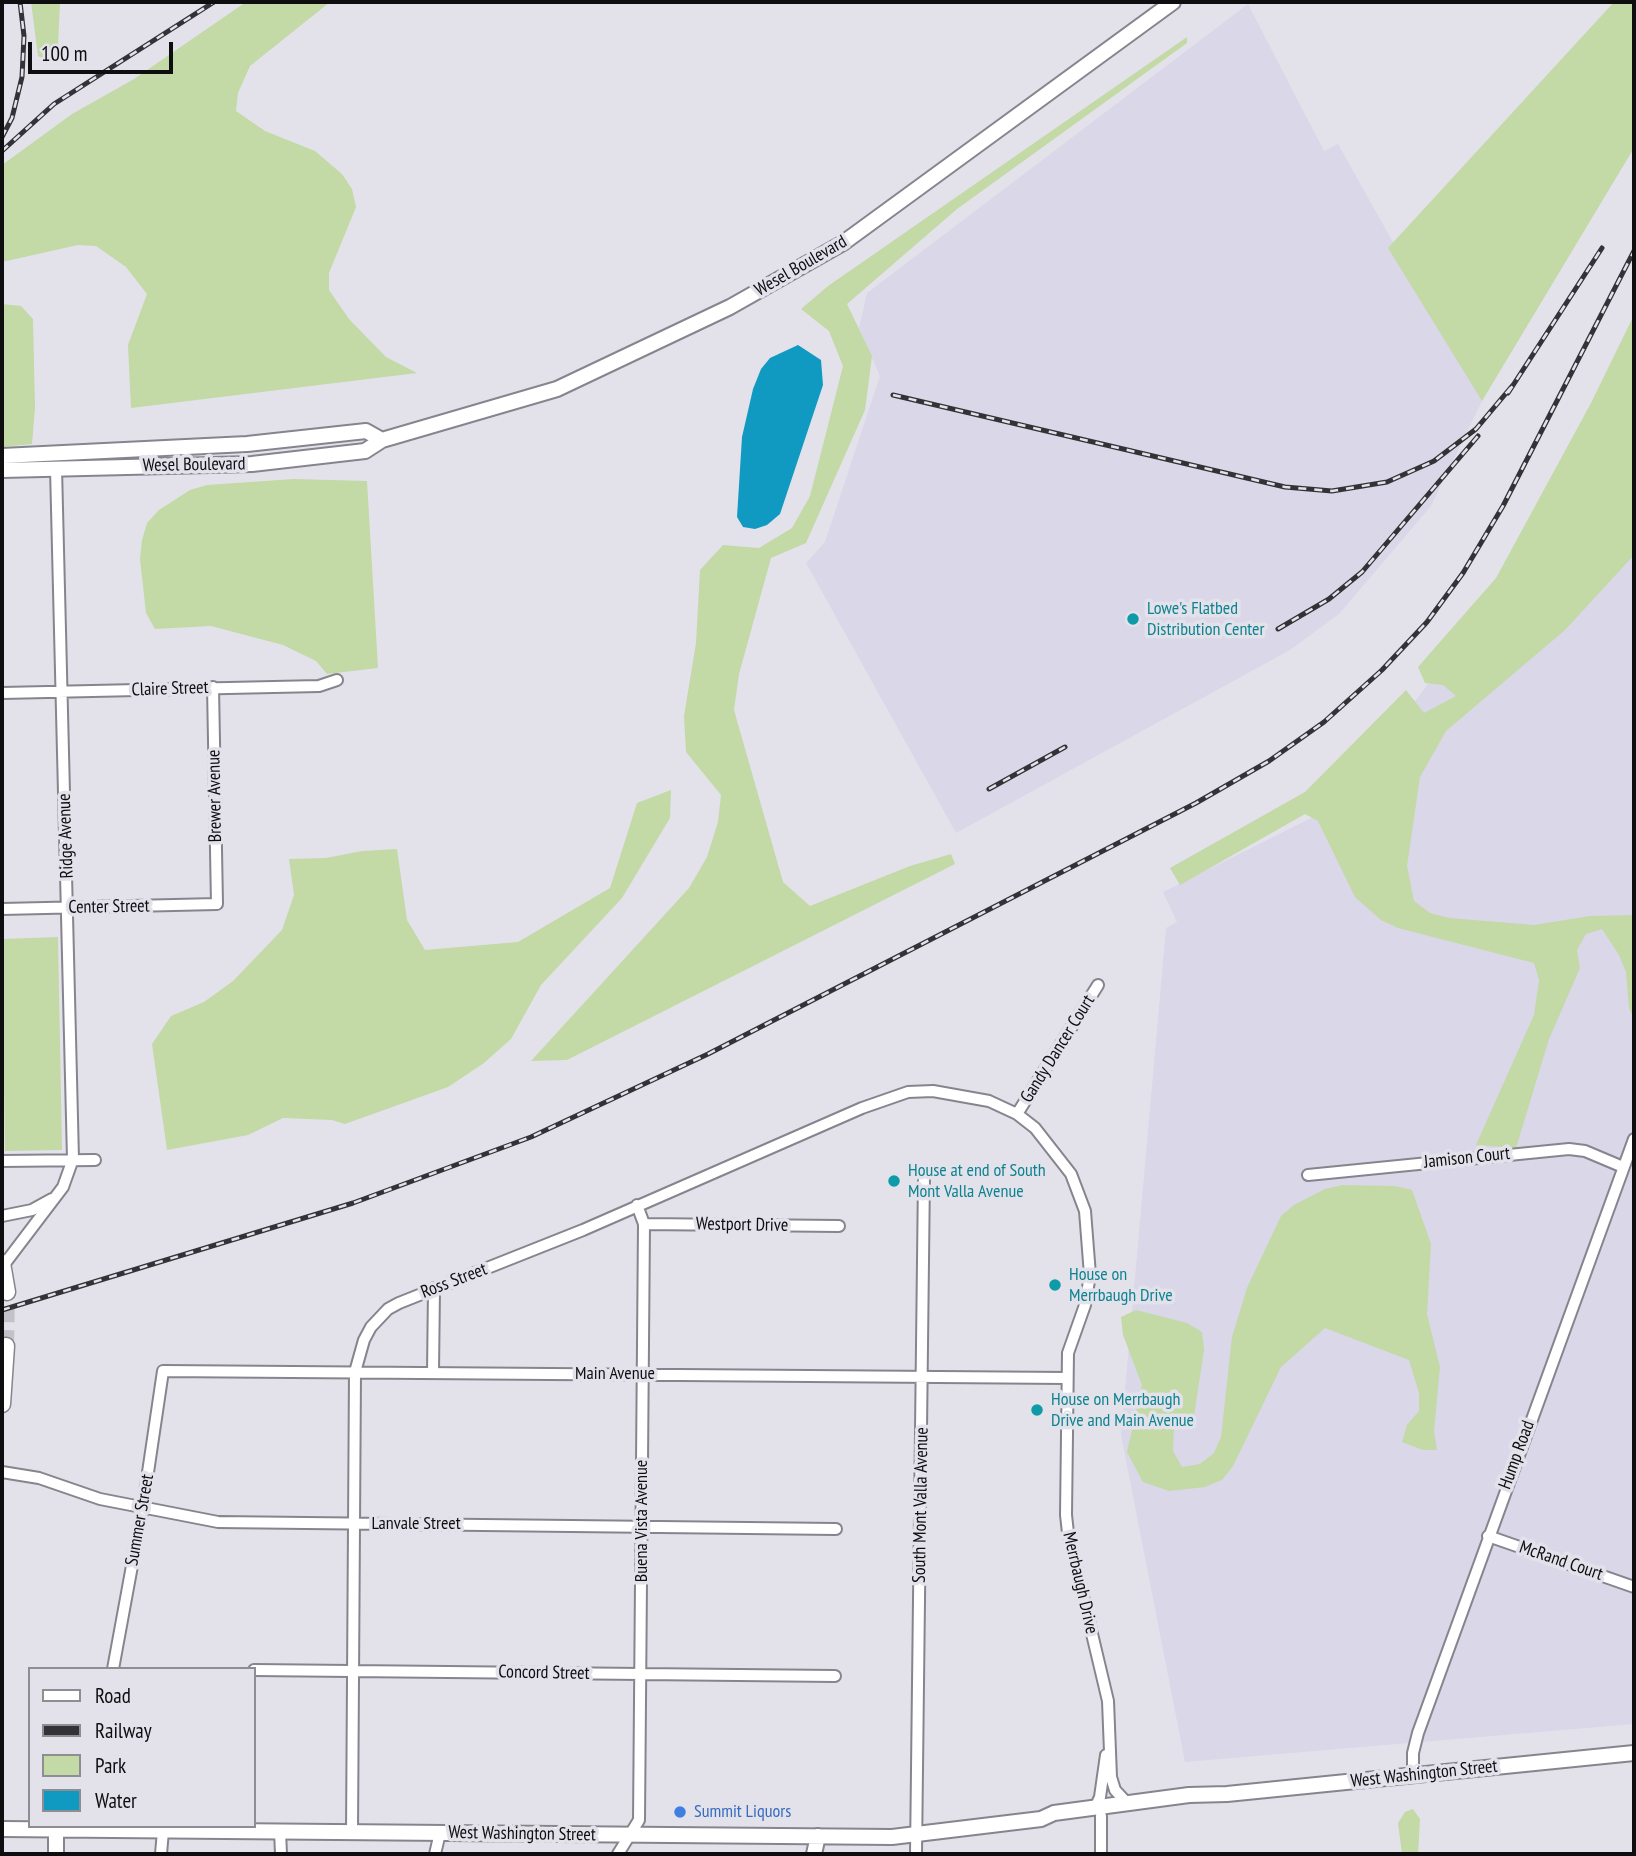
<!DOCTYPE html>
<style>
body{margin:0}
#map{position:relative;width:1636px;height:1856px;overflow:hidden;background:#e3e2eb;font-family:"PT Sans Narrow",sans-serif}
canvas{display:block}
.frame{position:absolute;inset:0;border:4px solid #0e0d10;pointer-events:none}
.legend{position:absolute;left:28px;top:1667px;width:228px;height:161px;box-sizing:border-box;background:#e3e2eb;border:2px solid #8e8d93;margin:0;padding:9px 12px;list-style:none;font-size:21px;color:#0e0d10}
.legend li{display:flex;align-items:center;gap:14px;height:35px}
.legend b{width:35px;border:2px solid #8e8d93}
.scale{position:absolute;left:28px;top:42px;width:145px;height:32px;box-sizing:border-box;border:4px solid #0e0d10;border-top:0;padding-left:9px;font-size:21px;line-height:24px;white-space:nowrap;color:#0e0d10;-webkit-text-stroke:5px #e3e2eb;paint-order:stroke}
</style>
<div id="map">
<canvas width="1636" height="1856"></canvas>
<div class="frame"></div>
<ul class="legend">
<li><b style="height:9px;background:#fff"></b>Road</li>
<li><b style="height:9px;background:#333236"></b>Railway</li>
<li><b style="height:19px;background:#c3d9a6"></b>Park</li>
<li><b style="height:19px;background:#109ac2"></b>Water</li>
</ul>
<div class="scale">100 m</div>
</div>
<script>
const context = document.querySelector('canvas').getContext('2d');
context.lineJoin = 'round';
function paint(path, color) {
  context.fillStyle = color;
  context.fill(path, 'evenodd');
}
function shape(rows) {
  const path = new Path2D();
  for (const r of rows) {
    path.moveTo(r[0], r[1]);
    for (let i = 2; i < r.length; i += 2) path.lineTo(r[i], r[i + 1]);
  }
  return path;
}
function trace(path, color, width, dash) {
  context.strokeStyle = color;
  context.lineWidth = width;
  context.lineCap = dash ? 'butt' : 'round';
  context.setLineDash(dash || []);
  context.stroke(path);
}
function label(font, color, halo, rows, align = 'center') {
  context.font = font + ' "PT Sans Narrow",sans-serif';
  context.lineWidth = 7;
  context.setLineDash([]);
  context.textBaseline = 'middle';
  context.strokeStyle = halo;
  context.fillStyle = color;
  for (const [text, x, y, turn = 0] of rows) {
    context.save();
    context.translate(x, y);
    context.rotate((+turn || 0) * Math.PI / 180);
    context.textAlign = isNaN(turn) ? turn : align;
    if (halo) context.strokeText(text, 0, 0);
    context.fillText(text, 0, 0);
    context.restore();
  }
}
const built = shape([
 [1248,4,1324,151,1338,144,1482,401,1431,506,1339,614,1290,650,956,833,806,563,825,542,880,376,859,328,867,293],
 [1634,462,1634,1724,1185,1762,1121,1435,1166,928,1177,922,1163,892,1339,804,1531,545]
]);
const green = shape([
 [31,2,60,2,58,47,50,63,38,56],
 [246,2,330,2,250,66,238,93,236,111,265,131,315,151,342,174,352,189,356,207,329,273,329,290,349,319,386,357,417,373,131,408,128,345,147,294,126,267,96,246,78,245,2,262,2,165,72,114,134,79],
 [1614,2,1634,2,1634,148,1482,401,1388,248],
 [1187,37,1187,43,957,209,847,304,872,356,865,410,806,543,771,558,739,674,734,710,783,882,810,906,910,866,951,854,955,864,567,1060,531,1061,689,888,707,857,718,822,721,795,686,752,684,716,696,643,700,570,723,545,759,548,792,528,810,496,843,366,829,331,801,309,828,286],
 [2,304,21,306,33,319,35,408,32,444,2,447],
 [1634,315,1634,555,1565,630,1446,731,1420,777,1407,866,1414,901,1430,913,1449,918,1534,925,1590,916,1634,915,1634,1019,1629,1008,1626,972,1619,955,1602,929,1586,934,1577,950,1580,968,1549,1039,1516,1148,1476,1145,1534,1015,1539,980,1534,963,1398,928,1381,920,1355,897,1318,821,1305,814,1180,885,1170,868,1305,792,1406,690,1424,713,1456,696,1443,685,1425,683,1418,667,1496,578,1591,403],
 [294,479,367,481,378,668,327,674,316,661,283,645,211,626,155,629,146,613,140,559,142,540,147,523,159,510,190,490,207,485],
 [671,790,670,818,622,898,541,985,511,1039,484,1063,448,1087,345,1124,332,1120,283,1118,248,1135,167,1150,152,1044,171,1016,204,1002,233,981,282,930,294,895,289,859,326,858,362,851,397,849,407,920,425,950,518,942,610,888,637,803],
 [58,937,62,1150,5,1151,2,939],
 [1343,1185,1395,1186,1412,1190,1431,1244,1427,1314,1440,1367,1434,1431,1437,1450,1423,1450,1402,1442,1407,1425,1419,1411,1419,1393,1409,1360,1325,1328,1281,1367,1233,1466,1222,1480,1205,1487,1169,1491,1143,1482,1127,1452,1142,1385,1123,1335,1121,1317,1136,1310,1187,1323,1202,1332,1204,1350,1194,1416,1174,1428,1173,1451,1182,1467,1200,1464,1214,1453,1221,1437,1232,1337,1247,1288,1281,1216,1294,1205,1325,1189],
 [1413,1809,1420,1819,1418,1854,1402,1854,1398,1823,1405,1812]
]);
const water = shape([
 [798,345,821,360,823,385,780,514,767,525,755,529,743,527,737,517,742,437,753,389,761,369,770,358]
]);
const primaryTunnel = shape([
 [6,1346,7,1292]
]);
const street = shape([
 [2,693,319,686,337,680],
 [2,909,217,904,213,687],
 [1017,1114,1098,985],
 [2,1161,95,1160],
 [1308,1175,1569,1149,1585,1151,1623,1167],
 [2,1216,32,1210,52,1199],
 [644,1224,839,1226],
 [3,1266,63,1187,73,1159,56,468],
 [433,1373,434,1288],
 [2,1472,39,1478,100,1499,218,1522,836,1529],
 [1488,1536,1634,1587],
 [113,1669,143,1506,163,1371,1067,1378],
 [254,1670,835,1676],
 [1413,1775,1413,1753,1418,1733,1634,1139],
 [1095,1808,1100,1797,1106,1755],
 [280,1831,281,1854],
 [352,1832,355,1372,364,1340,371,1327,388,1309,399,1303,583,1230,862,1108,908,1092,933,1091,989,1101,1017,1114,1035,1128,1071,1174,1085,1211,1090,1275,1085,1305,1068,1353,1066,1515,1068,1533,1108,1701,1111,1777,1115,1790,1127,1803],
 [161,1854,163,1831],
 [435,1854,440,1833],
 [618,1854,639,1820,644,1224,637,1205],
 [916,1854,924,1176],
 [1101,1854,1101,1816]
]);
const secondary = shape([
 [2,456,247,444,366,431,382,440],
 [2,470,252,464,365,451,382,440,557,389,730,307,843,243,1173,2],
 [2,1829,892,1837,1041,1819,1054,1813,1189,1795,1227,1794,1634,1753],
 [56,1854,56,1829],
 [814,1854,818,1836]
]);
const primary = shape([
 [2,1263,7,1292],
 [2,1404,6,1346]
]);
const rail = shape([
 [2,137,12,118,22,77,24,36,20,2],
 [2,151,54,104,214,2],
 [1508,393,1602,248],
 [893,395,1285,487,1332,491,1387,482,1434,461,1476,429,1513,385],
 [1278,629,1329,599,1362,572,1478,436],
 [989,789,1065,747],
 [2,1310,353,1203,531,1137,708,1054,1196,803,1269,761,1324,722,1382,670,1427,622,1463,573,1503,506,1634,251]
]);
const markers = [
 [1133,619,7,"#0f9aa8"],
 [894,1181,7,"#0f9aa8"],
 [1055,1285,7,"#0f9aa8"],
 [1037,1410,7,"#0f9aa8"],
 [680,1812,7,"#3f7fe0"]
];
const streetNames = [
 ["Wesel Boulevard",801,266,-30],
 ["Wesel Boulevard",194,465,-1],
 ["Claire Street",170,689,-2],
 ["Brewer Avenue",215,796,-91],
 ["Ridge Avenue",66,836,-92],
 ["Center Street",109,907,-1],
 ["Gandy Dancer Court",1058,1049,-58],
 ["Jamison Court",1467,1158,-6],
 ["Westport Drive",742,1225,1],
 ["Ross Street",454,1281,-21],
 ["Main Avenue",615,1374],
 ["Hump Road",1517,1455,-70],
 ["South Mont Valla Avenue",921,1505,-89],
 ["Summer Street",140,1520,-80],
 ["Buena Vista Avenue",642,1521,-90],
 ["Lanvale Street",416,1524],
 ["McRand Court",1561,1561,19],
 ["Merrbaugh Drive",1080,1583,77],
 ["Concord Street",544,1673,1],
 ["West Washington Street",1424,1774,-6],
 ["West Washington Street",522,1834,1]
];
const cultureNames = [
 ["Lowe's Flatbed",1147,609],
 ["Distribution Center",1147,630],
 ["House at end of South",908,1171],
 ["Mont Valla Avenue",908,1192],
 ["House on",1069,1275],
 ["Merrbaugh Drive",1069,1296],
 ["House on Merrbaugh",1051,1400],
 ["Drive and Main Avenue",1051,1421]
];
const shopNames = [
 ["Summit Liquors",694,1812]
];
paint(built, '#dad7e8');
paint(green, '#c3d9a6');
paint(water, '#109ac2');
trace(primaryTunnel, '#c3c2ca', 16, [16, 8]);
trace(street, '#86858e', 14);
trace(secondary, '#86858e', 18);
trace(primary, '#86858e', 19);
trace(street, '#fff', 10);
trace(secondary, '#fff', 14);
trace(primary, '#fff', 16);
trace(rail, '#333236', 5);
trace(rail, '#e3e2eb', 2.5, [8]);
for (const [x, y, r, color] of markers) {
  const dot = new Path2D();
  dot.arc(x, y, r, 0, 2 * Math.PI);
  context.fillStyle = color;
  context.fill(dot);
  trace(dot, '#e3e2eb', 2.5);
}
label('18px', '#0e0d10', '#e3e2eb', streetNames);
label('18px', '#0d838f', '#e3e2eb', cultureNames, 'left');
label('18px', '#366cbe', '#e3e2eb', shopNames, 'left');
</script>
